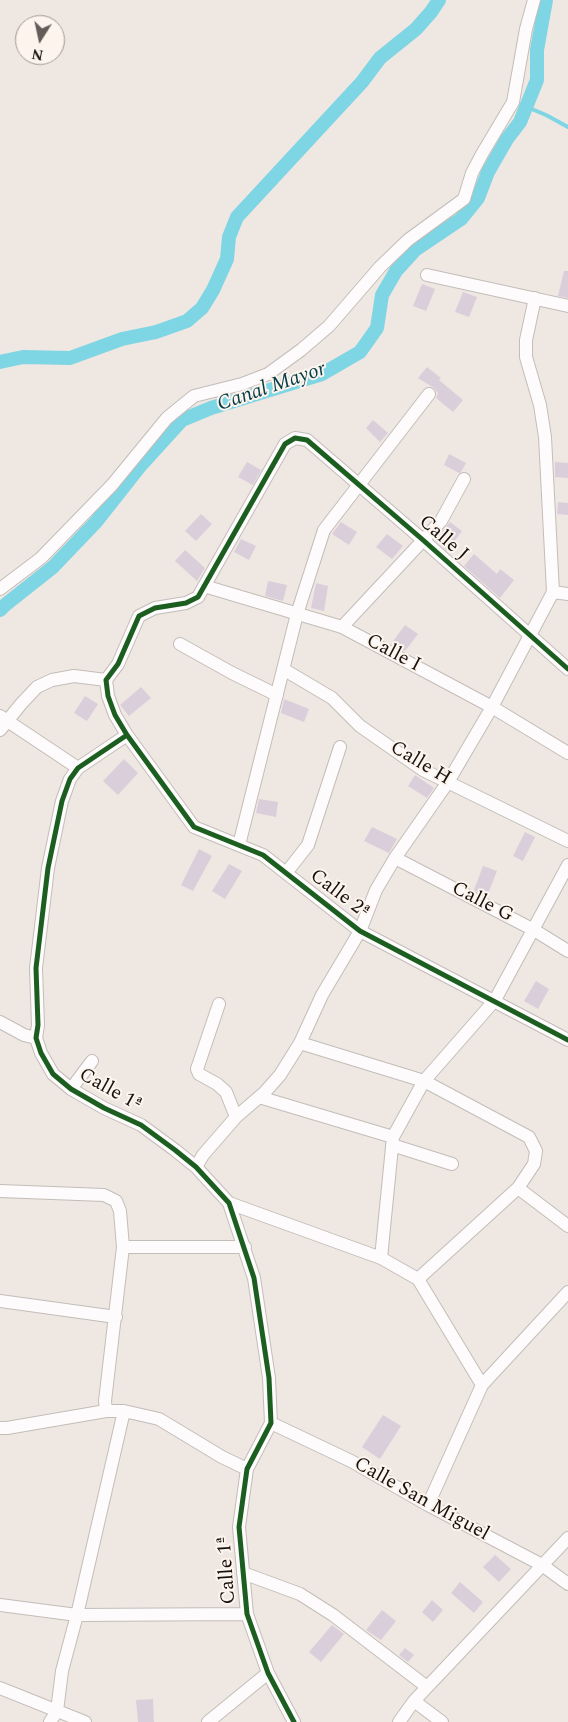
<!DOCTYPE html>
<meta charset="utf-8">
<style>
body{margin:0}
#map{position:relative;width:568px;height:1722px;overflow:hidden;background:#efe7e2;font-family:Spectral,serif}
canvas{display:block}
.north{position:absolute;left:15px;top:15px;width:50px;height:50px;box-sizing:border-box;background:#fef4ee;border:1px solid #a29994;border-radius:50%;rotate:190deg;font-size:14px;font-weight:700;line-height:20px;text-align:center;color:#17110e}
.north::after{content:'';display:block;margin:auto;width:18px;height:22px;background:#635c58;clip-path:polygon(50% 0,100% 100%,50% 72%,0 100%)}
</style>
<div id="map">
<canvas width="568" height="1722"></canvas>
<div class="north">N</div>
</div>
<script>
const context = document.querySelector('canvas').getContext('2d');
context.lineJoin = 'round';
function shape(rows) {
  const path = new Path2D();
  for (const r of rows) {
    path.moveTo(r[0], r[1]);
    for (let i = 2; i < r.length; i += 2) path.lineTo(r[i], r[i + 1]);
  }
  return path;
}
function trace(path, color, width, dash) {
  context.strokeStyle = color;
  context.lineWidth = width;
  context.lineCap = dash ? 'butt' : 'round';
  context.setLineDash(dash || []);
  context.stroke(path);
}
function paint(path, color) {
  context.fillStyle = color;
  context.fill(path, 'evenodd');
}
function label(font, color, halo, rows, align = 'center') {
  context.font = font + ' Spectral,serif';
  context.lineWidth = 4;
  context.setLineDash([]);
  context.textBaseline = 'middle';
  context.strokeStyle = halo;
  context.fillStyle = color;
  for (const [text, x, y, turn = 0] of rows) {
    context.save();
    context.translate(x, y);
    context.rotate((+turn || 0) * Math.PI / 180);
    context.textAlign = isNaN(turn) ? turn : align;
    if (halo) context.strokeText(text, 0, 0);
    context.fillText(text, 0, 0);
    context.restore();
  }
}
const stream = shape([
 [527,107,546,115,568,127]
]);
const canal = shape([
 [0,362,23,357,70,358,122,339,156,332,187,321,202,308,213,290,227,259,229,237,237,217,362,82,380,58,416,29,431,12,439,0],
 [0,610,5,605,53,567,96,522,141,465,182,420,211,408,322,374,360,352,377,328,382,295,396,271,415,250,461,219,478,198,488,172,507,139,520,122,537,80,537,50,546,0]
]);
const building = shape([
 [564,271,568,271,568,298,558,296],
 [422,284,435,289,426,311,413,306],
 [463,292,477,297,469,317,455,312],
 [427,367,441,378,439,380,463,400,453,412,436,398,438,393,434,388,418,378],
 [373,420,388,433,380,442,366,428],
 [449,454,466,463,461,472,459,473,444,465],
 [247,462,261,470,253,485,238,477],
 [555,462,568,463,568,478,555,477],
 [558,502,568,503,568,515,557,514],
 [201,514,212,524,196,541,185,531],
 [341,522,357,532,349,545,332,534],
 [450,522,462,531,447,551,435,540],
 [387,534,403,546,392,559,376,547],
 [241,539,256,546,249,560,234,552],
 [185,550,205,568,197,581,175,561],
 [474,554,497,574,500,569,514,580,500,598,464,566],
 [268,581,287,585,283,601,265,596],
 [316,583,328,586,324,611,311,608],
 [405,625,418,634,405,651,391,644],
 [141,687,151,698,129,716,120,705],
 [85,696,98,704,87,721,74,713],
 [284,699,309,709,304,722,281,713],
 [124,759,138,773,118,795,103,781],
 [415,775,434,788,427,798,408,786],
 [259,799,278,802,276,817,256,813],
 [372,827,397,839,389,853,364,841],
 [525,832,535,837,523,861,513,856],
 [199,849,212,856,193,891,181,885],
 [229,864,242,871,225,899,212,891],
 [483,866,497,871,487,896,474,890],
 [536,981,549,989,538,1009,524,1001],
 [383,1415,401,1426,380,1459,362,1447],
 [495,1555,511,1569,499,1582,483,1567],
 [460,1582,483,1602,474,1613,451,1593],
 [432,1600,443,1610,433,1622,422,1612],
 [382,1610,396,1621,381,1640,366,1630],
 [332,1625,344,1634,321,1662,309,1652],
 [405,1648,414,1655,408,1662,399,1655],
 [153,1699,154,1722,138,1722,136,1700]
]);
const minor = shape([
 [427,275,568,306],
 [204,586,342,627,492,707,568,753],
 [0,589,41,558,112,485,167,418,194,396,242,384,268,374,301,350,329,326,380,267,408,240,464,199,472,173,482,154,513,102,526,29,534,0],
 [553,592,568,594],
 [342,627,441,521,464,479],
 [180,644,232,673,277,695],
 [283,669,332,698,360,726,423,770,568,841],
 [568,669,423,540,307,440,295,438,285,444,198,597,186,603,155,608,139,616,118,664,106,680,108,696,115,715,127,735,194,827,263,855,360,931,568,1040],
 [0,716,78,768],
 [0,730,21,704,37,687,52,680,74,676,106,680],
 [127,735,78,768,70,779,62,801,48,868,36,968,38,1025,36,1038,41,1053,53,1074,71,1089,104,1108,141,1125,175,1150,196,1167,229,1203,254,1278,269,1378,271,1423,247,1469,239,1527,247,1614,268,1673,294,1722],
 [239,845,297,614,324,530,429,394],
 [395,858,534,930,568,951],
 [286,873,308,845,340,747],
 [219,1004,197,1069,199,1074,217,1084,226,1092,236,1117],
 [0,1022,24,1035,36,1038],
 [300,1043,424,1081,529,1137,536,1151,534,1164,518,1188,418,1279],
 [71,1089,92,1061],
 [259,1097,393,1137],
 [392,1145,452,1164],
 [196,1167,203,1155,236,1117,265,1092,280,1075,300,1043,322,995,360,931,376,890,395,858,448,782,492,707,553,592,545,437,540,405,526,357,526,340,535,298],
 [518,1188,568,1226],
 [0,1191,104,1195,116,1201,120,1211,123,1247,105,1401,106,1411],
 [229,1203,381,1258,418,1279,482,1385],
 [123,1247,245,1247],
 [381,1258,393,1137,424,1081,495,1000,568,865],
 [0,1301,116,1317],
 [271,1423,351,1461,428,1505,542,1565,568,1584],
 [0,1428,7,1428,106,1411,124,1411,159,1419,222,1457,247,1469],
 [428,1505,482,1385,568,1292],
 [243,1573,300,1594,333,1615,427,1687],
 [0,1605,77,1615,247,1614],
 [0,1688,85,1722],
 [414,1701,442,1722],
 [50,1722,57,1711,62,1671,77,1615,124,1411],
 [208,1722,268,1673],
 [399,1722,414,1701,568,1538]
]);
const cycleway = shape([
 [568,669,423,540,307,440,295,438,285,444,198,597,186,603,155,608,139,616,118,664,106,680,108,696,115,715,127,735,194,827,263,855,360,931,568,1040],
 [127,735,78,768,70,779,62,801,48,868,36,968,38,1025,36,1038,41,1053,53,1074,71,1089,104,1108,141,1125,175,1150,196,1167,229,1203,254,1278,269,1378,271,1423,247,1469,239,1527,247,1614,268,1673,294,1722]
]);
const streetNames = [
 ["Calle J",443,539,41],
 ["Calle I",393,654,28],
 ["Calle H",420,764,31],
 ["Calle 2ª",339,895,37],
 ["Calle G",482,903,27],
 ["Calle 1ª",110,1091,29],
 ["Calle San Miguel",421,1500,29],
 ["Calle 1ª",228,1570,-94]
];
const waterNames = [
 ["Canal Mayor",272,388,-19]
];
trace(stream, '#7ed5e3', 4);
trace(canal, '#7ed5e3', 14);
paint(building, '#dbcedb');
trace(minor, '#c3bdb9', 14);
trace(minor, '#fdfbfb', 12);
trace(cycleway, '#1b5e20', 5);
label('20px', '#17110e', '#fef4ee', streetNames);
label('italic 21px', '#023f48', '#fef4ee', waterNames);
</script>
